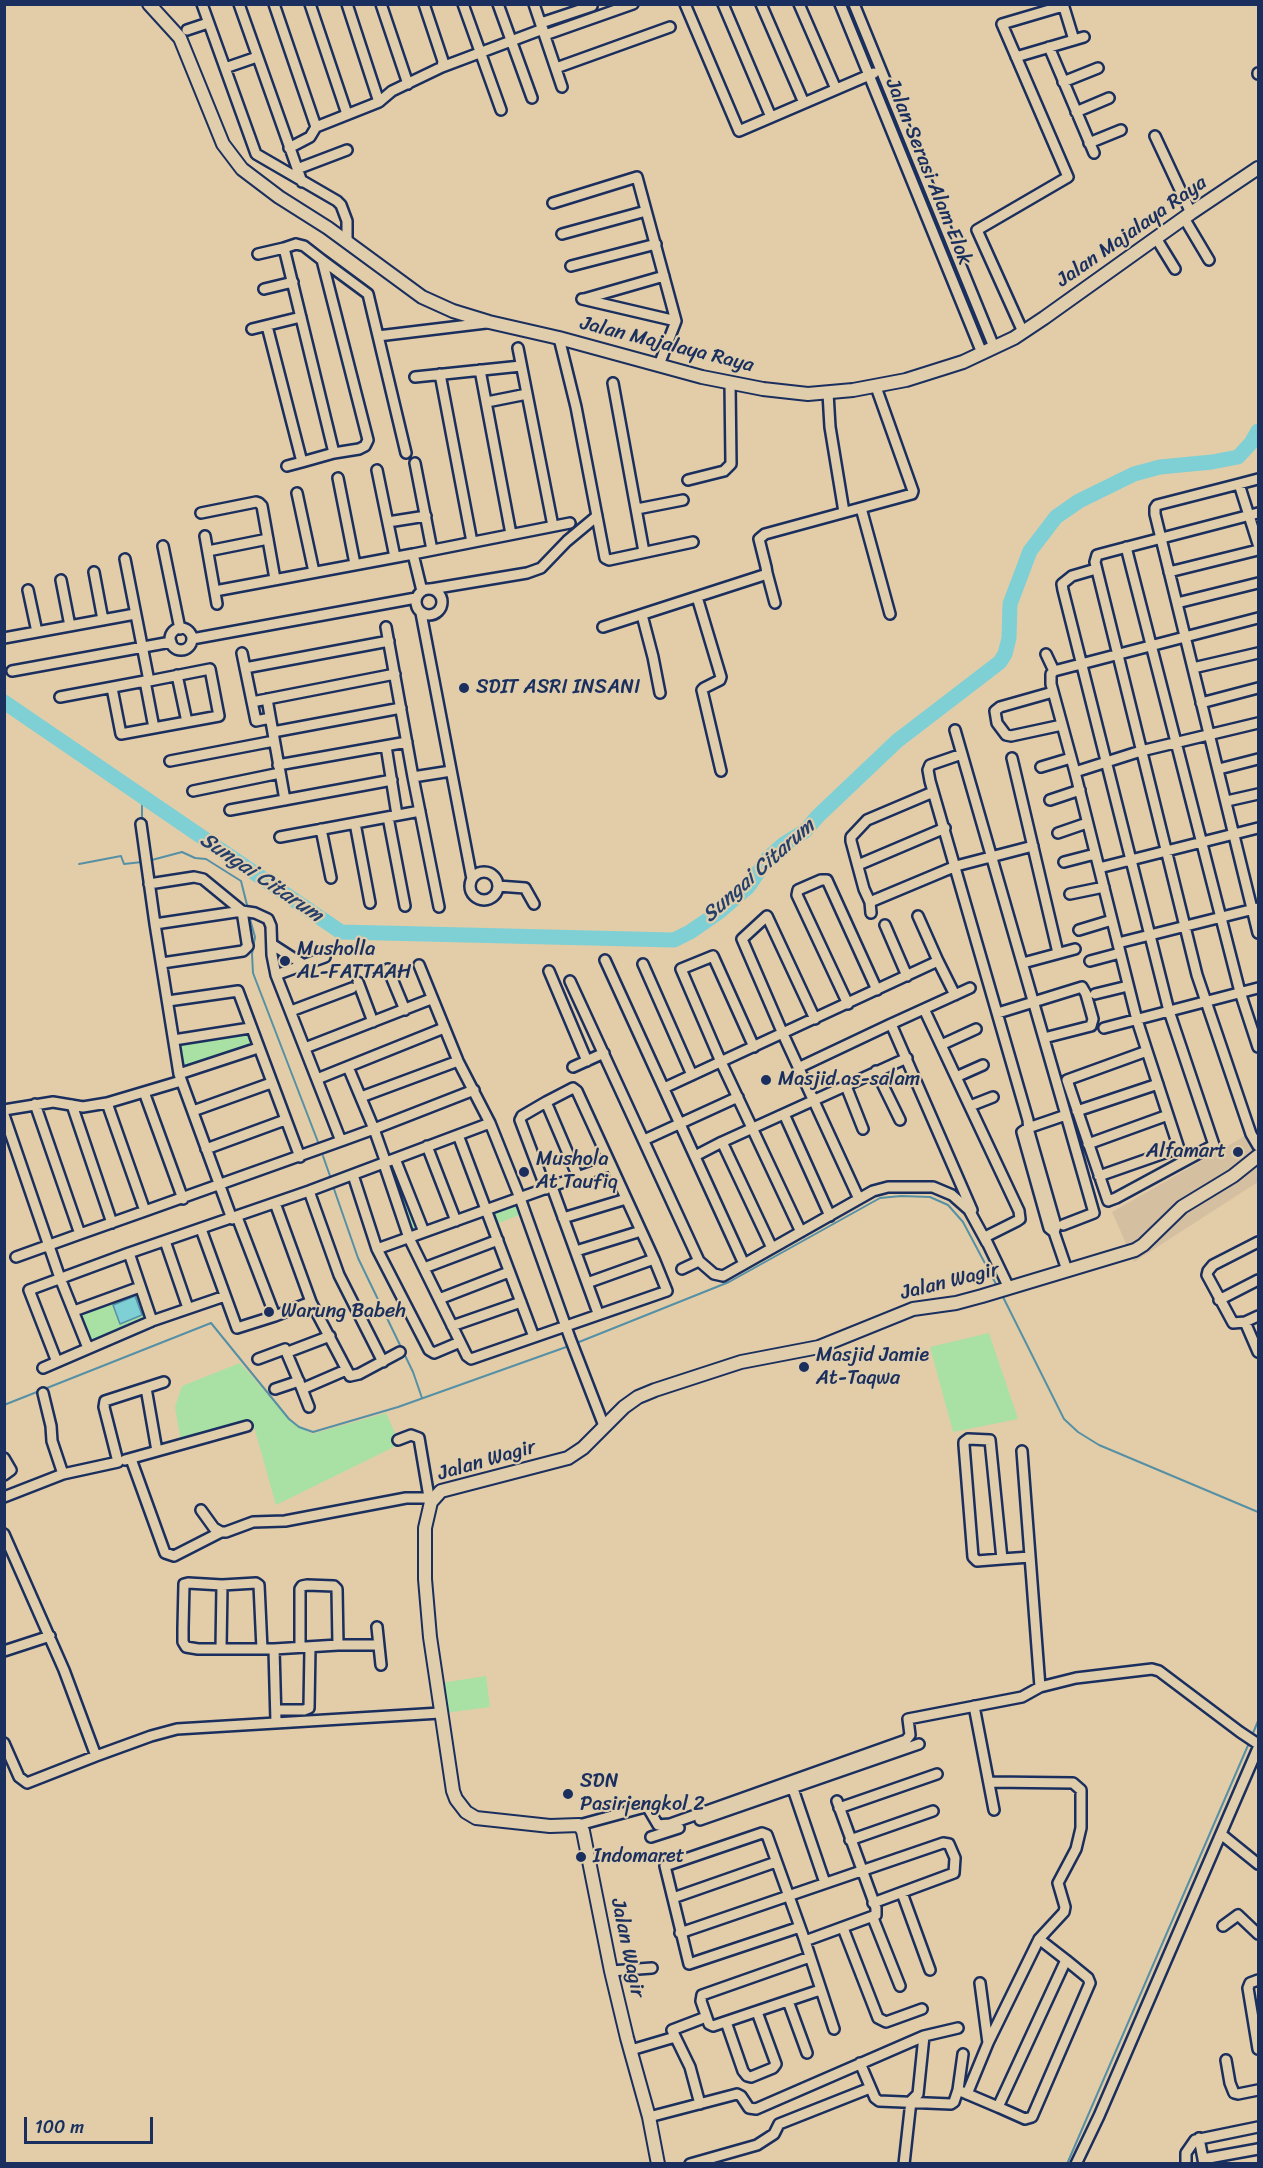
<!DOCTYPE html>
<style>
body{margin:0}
#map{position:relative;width:1263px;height:2168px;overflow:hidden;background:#e3cda9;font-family:Sriracha,sans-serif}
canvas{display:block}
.frame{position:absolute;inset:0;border:6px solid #1b2f5e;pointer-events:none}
.scale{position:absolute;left:24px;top:2117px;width:129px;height:27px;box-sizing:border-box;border:3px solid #1b2f5e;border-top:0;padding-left:8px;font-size:18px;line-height:21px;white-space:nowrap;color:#1b2f5e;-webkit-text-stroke:4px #dfcdab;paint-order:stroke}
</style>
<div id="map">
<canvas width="1263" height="2168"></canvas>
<div class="frame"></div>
<div class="scale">100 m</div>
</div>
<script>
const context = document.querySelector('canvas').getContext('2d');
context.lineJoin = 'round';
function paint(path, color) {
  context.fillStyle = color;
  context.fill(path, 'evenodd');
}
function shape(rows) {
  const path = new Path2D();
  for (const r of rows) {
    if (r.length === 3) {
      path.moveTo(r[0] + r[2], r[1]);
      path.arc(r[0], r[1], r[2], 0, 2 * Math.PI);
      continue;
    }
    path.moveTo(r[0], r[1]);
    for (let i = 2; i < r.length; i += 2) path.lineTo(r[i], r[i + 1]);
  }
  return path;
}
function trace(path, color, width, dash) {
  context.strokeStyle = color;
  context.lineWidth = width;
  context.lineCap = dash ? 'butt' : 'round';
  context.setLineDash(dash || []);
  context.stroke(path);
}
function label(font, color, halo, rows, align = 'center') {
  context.font = font + ' Sriracha,sans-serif';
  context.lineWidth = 4.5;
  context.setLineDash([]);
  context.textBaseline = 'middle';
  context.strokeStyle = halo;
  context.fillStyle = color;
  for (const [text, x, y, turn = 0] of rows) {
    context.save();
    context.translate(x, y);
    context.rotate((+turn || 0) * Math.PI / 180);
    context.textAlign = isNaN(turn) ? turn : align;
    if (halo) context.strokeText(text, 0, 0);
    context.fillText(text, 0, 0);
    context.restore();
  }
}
const built = shape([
 [1258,1131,1258,1182,1134,1262,1112,1212,1243,1137]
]);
const green = shape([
 [250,1028,258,1048,179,1074,174,1040],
 [395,1159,424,1232,409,1238,384,1164],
 [515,1203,519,1215,496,1224,491,1213],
 [139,1291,149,1320,90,1344,78,1313],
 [989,1333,1018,1419,953,1432,930,1347],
 [240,1363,289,1419,312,1434,386,1413,400,1444,276,1505,254,1427,182,1448,175,1407,182,1386],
 [486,1676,490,1707,445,1713,441,1683]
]);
const water = shape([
 [135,1296,142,1315,120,1324,113,1305,135,1296]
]);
const stream = shape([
 [142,820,142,796],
 [148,861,182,852,195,858,206,859,241,881,247,905],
 [79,864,121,856,124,864,142,862],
 [250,919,255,937,252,954,253,973,318,1142],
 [323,1156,330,1176],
 [334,1189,358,1258,413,1372,422,1398],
 [1001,1293,1064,1419,1078,1432,1099,1445,1258,1512],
 [574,1344,729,1282,880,1198,901,1196,930,1197,948,1205,963,1222,997,1286],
 [4,1405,211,1323,289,1419,299,1427,313,1432,398,1407,569,1346],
 [1251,1738,1258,1721],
 [1067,2164,1249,1743]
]);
const river = shape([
 [4,702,341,932,674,940,690,932,719,912,748,887,768,858,784,844,805,831,818,816,897,741,1000,662,1005,654,1009,638,1010,604,1030,551,1056,517,1079,501,1134,474,1160,467,1212,462,1238,457,1251,443,1258,431]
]);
const street = shape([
 [202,4,256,154,337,201,341,205,347,221,347,241],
 [239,4,302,182],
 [274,4,316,127],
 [310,4,347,114],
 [381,4,408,84],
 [463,4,501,110],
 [498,4,532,98],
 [534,4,562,87],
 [685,4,739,131,874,73],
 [723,4,771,117],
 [761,4,804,103],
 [799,4,836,89],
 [840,4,982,353],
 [854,4,994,347],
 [1063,4,1074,40],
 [541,23,592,6],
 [187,30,208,23],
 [545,35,633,4],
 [1049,47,1094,153],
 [1016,57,1084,37],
 [442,67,543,29],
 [225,68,257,57],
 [556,68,670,27],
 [1258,73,1258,74],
 [1063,82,1098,68],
 [379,102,392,91,442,67,443,61,424,4],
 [1076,112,1109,98],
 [1155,136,1191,213],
 [1089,143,1121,130],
 [289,148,310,137,316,127,379,102,347,4],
 [297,169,347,150],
 [553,203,637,177,676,321,659,365],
 [1184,218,1209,260],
 [562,234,646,211],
 [1156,238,1175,269],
 [296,244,304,246,322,260,368,440,365,446,359,449,334,453,284,248,296,244],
 [258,254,284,248],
 [322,260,368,294,406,453],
 [571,266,656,244],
 [264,289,293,282],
 [582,299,676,321],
 [584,299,664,276],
 [267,326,302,462,334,453],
 [252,329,301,317],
 [1023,332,977,230,1068,177,1002,24,1063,6],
 [378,336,486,323],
 [559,338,576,407,605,558,609,560,693,542],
 [518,348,553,526],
 [480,370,511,534],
 [440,374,472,542],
 [415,377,521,366],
 [613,383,644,552],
 [828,393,830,427,844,512],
 [487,402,527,394],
 [415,463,432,550],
 [287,466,302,462],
 [377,470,395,557],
 [338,478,355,564],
 [688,480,724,471,731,464,730,383],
 [1239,484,1258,479],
 [297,493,314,572],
 [861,508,890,614],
 [637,509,683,500],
 [201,513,256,502,259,503,262,506,275,579],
 [1258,513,1112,551,1097,555,1095,562,1197,975,1251,1134,1258,1146],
 [388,522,426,516],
 [205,536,217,604],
 [1258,544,1239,484,1157,505,1155,508,1155,514,1258,933],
 [163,546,180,629],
 [1126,547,1240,992,1258,1047],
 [208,551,268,539],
 [125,559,149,681],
 [94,572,103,620],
 [1169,572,1258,550],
 [767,573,775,603],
 [61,580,70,626],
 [429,602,13],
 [431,589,527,573,541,568,567,541,597,516],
 [28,590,37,632],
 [215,591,413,554],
 [422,591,413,554,570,523],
 [697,597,721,677,720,680,704,688,702,690,721,771],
 [1177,603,1258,583],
 [421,613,472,879],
 [642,615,653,657,660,693],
 [386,627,413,777],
 [603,627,764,575,767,573,766,567,759,539,765,534,912,494,913,491,876,387],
 [181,639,11],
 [4,638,135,614],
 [192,639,416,598],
 [242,653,256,721,270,718],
 [1046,654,1054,671,1051,674,1051,684,1075,772,1137,1020,1147,1051,1067,1080,1108,1201,1116,1198,1214,1145,1169,1011,1063,590,1062,584,1072,576,1096,569],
 [245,668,389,641],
 [1193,668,1258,653],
 [12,671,171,642],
 [1054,671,1258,618],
 [177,675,187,722],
 [145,681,154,728],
 [1053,692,1000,707,995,711,997,723,1006,735,1011,736,1062,725],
 [60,697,145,681,149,681,210,669,219,716,121,734,112,688],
 [267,699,285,800],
 [252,702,395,674],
 [1201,703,1258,688],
 [955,730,1066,1115],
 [273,732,401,708],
 [386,746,397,815],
 [962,754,930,765,928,770,930,781,1028,1120,1029,1132,1056,1226,1054,1232,1067,1270],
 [1012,758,1058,953],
 [170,761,274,741],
 [278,765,407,742],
 [1041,767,1071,758],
 [1219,769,1258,759],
 [1075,772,1141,751,1258,723],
 [193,791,280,773],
 [1050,800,1080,790],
 [1227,801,1258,794],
 [230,810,392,780],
 [388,817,405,906],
 [355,823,370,903],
 [141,824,155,924],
 [321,829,331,878],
 [1058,833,1087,823],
 [280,837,420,811],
 [1064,862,1095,854],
 [858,865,945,828],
 [1099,868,1258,828],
 [484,886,14],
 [149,884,194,877,203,879,242,911,247,943,248,946,243,951,162,963],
 [498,886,525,888,534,904],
 [1070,894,1104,887],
 [870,902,956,866,1033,846],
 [439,907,413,777,451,771],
 [871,913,870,902,864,889,851,841,851,837,867,820,933,792],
 [918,916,938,961],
 [885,925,907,976],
 [1079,930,1112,920],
 [1118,943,1258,908],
 [273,945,304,965],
 [605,960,744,1264],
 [1090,961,1120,953],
 [1023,963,1075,949],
 [643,964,692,1075],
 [388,969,405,1010],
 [549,971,587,1061],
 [276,975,325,957],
 [570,981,699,1261,714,1274,723,1276,873,1191,888,1187,933,1187,952,1195,969,1210,987,1243],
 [358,982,373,1022],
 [970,988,891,1024,972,1210],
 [1095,994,1128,986],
 [168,1001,238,991,300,1157],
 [848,1004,797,895,798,890,821,880,827,880,877,990],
 [924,1009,1019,1211,1020,1219,1017,1221,985,1237],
 [291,1011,352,988],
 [998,1013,1082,987,1086,994,1093,1019,1091,1026,1044,1038],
 [815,1019,767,916,742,939,783,1034,859,1199],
 [1104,1028,1258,988],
 [174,1040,250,1028],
 [941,1045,976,1029],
 [754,1047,713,956,681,969,721,1062,801,1232],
 [305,1048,431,999],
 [1147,1051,1183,1161],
 [348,1067,374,1129,474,1090],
 [573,1067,604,1053],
 [798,1068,891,1024],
 [876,1071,900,1120],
 [179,1074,258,1048],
 [956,1077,983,1065],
 [317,1079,444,1028],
 [181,1081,107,1103,145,1211,341,1141],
 [846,1086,863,1129],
 [664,1088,938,961,955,995],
 [144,1092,183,1199],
 [361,1097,458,1061],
 [546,1102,578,1177],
 [72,1105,112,1223],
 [970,1106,993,1097],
 [4,1110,53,1102,83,1107,107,1103],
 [193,1111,271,1083],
 [1077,1111,1158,1084],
 [784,1114,830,1216],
 [4,1115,60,1278,88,1348],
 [490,1123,520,1198,570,1338,604,1426],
 [458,1135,534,1337],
 [644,1140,738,1097],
 [722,1142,907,1058],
 [1088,1144,1168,1115],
 [427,1146,456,1221],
 [206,1149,285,1120],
 [695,1156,722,1142,772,1248],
 [395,1159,424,1232],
 [384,1164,409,1238,467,1356,471,1359,667,1291,654,1259,577,1091,573,1088,546,1102,522,1116,520,1120,546,1189],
 [353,1175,377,1249,429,1350,434,1353,460,1342],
 [1099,1176,1179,1148],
 [552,1187,598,1313],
 [309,1191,339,1275,383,1362],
 [237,1217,275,1316],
 [563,1218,626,1199],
 [232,1219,179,1074,155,924,242,911,255,913,268,919,271,926,272,955,276,975,341,1141,374,1129,386,1163],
 [201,1229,237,1328,275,1316,311,1302,275,1203],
 [1054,1232,1049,1228,1022,1132,1028,1128,1066,1115,1094,1213,1063,1225],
 [80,1234,145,1211],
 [985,1238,1009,1288],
 [165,1241,188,1308],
 [1258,1242,1213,1265,1208,1271,1207,1275,1233,1323,1245,1322,1258,1316],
 [377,1249,611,1165],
 [576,1251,641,1231],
 [16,1257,80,1234,35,1104],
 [424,1268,498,1240],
 [682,1269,699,1261],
 [587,1283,654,1259],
 [439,1299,509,1272],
 [1219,1300,1258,1280],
 [311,1302,350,1376,359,1374,400,1352],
 [74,1311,140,1287],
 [152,1321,225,1296],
 [1245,1322,1258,1352],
 [452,1326,521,1302],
 [288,1352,330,1336],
 [258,1359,285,1349,302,1389,346,1370],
 [57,1362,29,1290,129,1253],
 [43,1368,152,1321,129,1253,309,1191,490,1123,458,1061,419,965],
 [146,1388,157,1451],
 [275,1389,299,1381],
 [302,1389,309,1407],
 [43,1393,51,1426,52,1441,63,1474],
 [398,1440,411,1435,419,1438,429,1497],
 [1022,1451,1040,1687],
 [4,1458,11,1470,4,1475],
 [131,1459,165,1553,174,1556,221,1532],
 [125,1460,247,1426],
 [4,1497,63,1474,118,1462,104,1407,105,1401,164,1382],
 [201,1510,214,1528,221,1532,226,1532,253,1522,285,1521,406,1498,433,1498],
 [4,1534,64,1670,96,1756,151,1736,177,1729,440,1713],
 [1002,1559,990,1440,968,1439,964,1442,964,1445,973,1557,977,1561,1002,1559,1030,1557],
 [377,1627,381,1665],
 [300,1647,300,1589,302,1586,307,1585,334,1586,337,1589,338,1645],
 [221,1649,222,1585],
 [262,1649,259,1585,256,1583,222,1585,188,1583,184,1584,183,1628,183,1642,186,1647,198,1649,274,1649,276,1722],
 [274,1649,338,1645,379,1645],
 [4,1651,50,1636],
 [974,1706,994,1810],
 [276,1710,304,1710,309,1708,310,1647],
 [4,1743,19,1777,27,1783,96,1756],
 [791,1783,825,1883],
 [839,1808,937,1774],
 [700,1820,919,1744],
 [579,1825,645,1807,648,1808,658,1825,670,1824,906,1740,910,1735,908,1719,1022,1697,1040,1687,1076,1678,1152,1669,1159,1671,1240,1732,1258,1744],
 [1221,1834,1258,1864],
 [651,1837,679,1828],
 [850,1840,933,1811],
 [902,1893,930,1970],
 [673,1898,776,1862],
 [873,1918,900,1986],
 [1223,1926,1238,1915,1258,1934],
 [800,1927,689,1964,665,1866,762,1833,767,1835,805,1941,834,2029],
 [843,1928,878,2018,886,2022,922,2009],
 [680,1933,943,1843,949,1844,955,1858,954,1873,873,1903],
 [805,1941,876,1915,876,1908,837,1801],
 [810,1957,702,1995,701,2001,709,2024,713,2026,820,1990],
 [611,1971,652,1968],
 [1258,1980,1250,1983,1248,1988,1258,2049],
 [980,1983,988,2043],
 [788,2001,807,2053],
 [726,2022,743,2071,747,2076,751,2077,773,2068,776,2064,757,2012],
 [924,2036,958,2028],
 [631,2050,675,2037],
 [963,2054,958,2090,998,2107,1066,1960,1039,1939],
 [1226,2060,1230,2083,1234,2093,1238,2094,1258,2090],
 [860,2063,875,2098,879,2101,951,2104,954,2102,958,2090],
 [967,2094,988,2043,1039,1939,1064,1912,1065,1907,1058,1883,1076,1849,1081,1828,1081,1790,1073,1783,990,1782],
 [700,2104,690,2067,672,2030,706,2017],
 [998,2107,1025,2119,1032,2117,1090,1983,1088,1978,1066,1960],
 [649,2117,737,2094,741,2096,749,2108,756,2109,924,2036,918,2094,911,2101,904,2164],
 [1199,2138,1203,2159],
 [690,2164,757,2145,774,2134,779,2124,870,2088],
 [1076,2164,1099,2116,1258,1748],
 [1186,2164,1186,2153,1195,2140,1258,2127],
 [1204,2164,1203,2159,1258,2149]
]);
const secondary = shape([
 [149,4,180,38,223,144,242,169,279,197,328,228,422,297,453,311,489,322,559,338,702,377,763,389,808,394,853,390,906,380,963,362,1014,338,1044,318,1191,213,1258,168],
 [658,2164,649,2117,627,2038,611,1971,583,1831,579,1825,550,1826,476,1818,466,1812,456,1799,453,1791,430,1637,425,1579,425,1528,431,1502,441,1491,568,1458,583,1448,624,1407,638,1397,655,1390,741,1362,819,1347,913,1309,956,1303,982,1296,1135,1250,1143,1245,1182,1207,1233,1176,1258,1156]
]);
const markers = [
 [464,688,6,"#1b2f5e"],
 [285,961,6,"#1b2f5e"],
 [766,1080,6,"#1b2f5e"],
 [1238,1152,6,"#1b2f5e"],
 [524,1172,6,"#1b2f5e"],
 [269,1312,6,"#1b2f5e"],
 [804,1367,6,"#1b2f5e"],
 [568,1794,6,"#1b2f5e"],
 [581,1857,6,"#1b2f5e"]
];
const streetNames = [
 ["Jalan Serasi Alam Elok",928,172,68],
 ["Jalan Majalaya Raya",1132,232,-35],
 ["Jalan Majalaya Raya",667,345,14],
 ["Jalan Wagir",950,1282,-14],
 ["Jalan Wagir",487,1461,-16],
 ["Jalan Wagir",627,1948,78]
];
const poiNames = [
 ["SDIT ASRI INSANI",476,688],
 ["Musholla",297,950],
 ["AL-FATTAAH",297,973],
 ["Masjid as-salam",778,1080],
 ["Alfamart",1226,1152,"right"],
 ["Mushola",536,1160],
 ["At Taufiq",536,1183],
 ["Warung Babeh",281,1312],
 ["Masjid Jamie",816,1356],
 ["At-Taqwa",816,1379],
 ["SDN",580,1782],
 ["Pasirjengkol 2",580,1805],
 ["Indomaret",593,1857]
];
const waterNames = [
 ["Sungai Citarum",759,871,-42],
 ["Sungai Citarum",261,878,34]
];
paint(built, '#d4bfa1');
paint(green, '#a9e0a4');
paint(water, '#7ed0d5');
trace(water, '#5690a5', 1.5);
trace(stream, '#5690a5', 2);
trace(river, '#7ed0d5', 15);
trace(street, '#1b2f5e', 14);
trace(secondary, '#1b2f5e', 16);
trace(street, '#dfcdab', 9);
trace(secondary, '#dfcdab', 12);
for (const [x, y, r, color] of markers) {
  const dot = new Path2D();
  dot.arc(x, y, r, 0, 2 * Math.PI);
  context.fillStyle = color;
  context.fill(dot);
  trace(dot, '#dfcdab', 2);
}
label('20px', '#1b2f5e', '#dfcdab', streetNames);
label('20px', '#1b2f5e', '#dfcdab', poiNames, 'left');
label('italic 21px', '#253f6a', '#dfcdab', waterNames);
</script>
